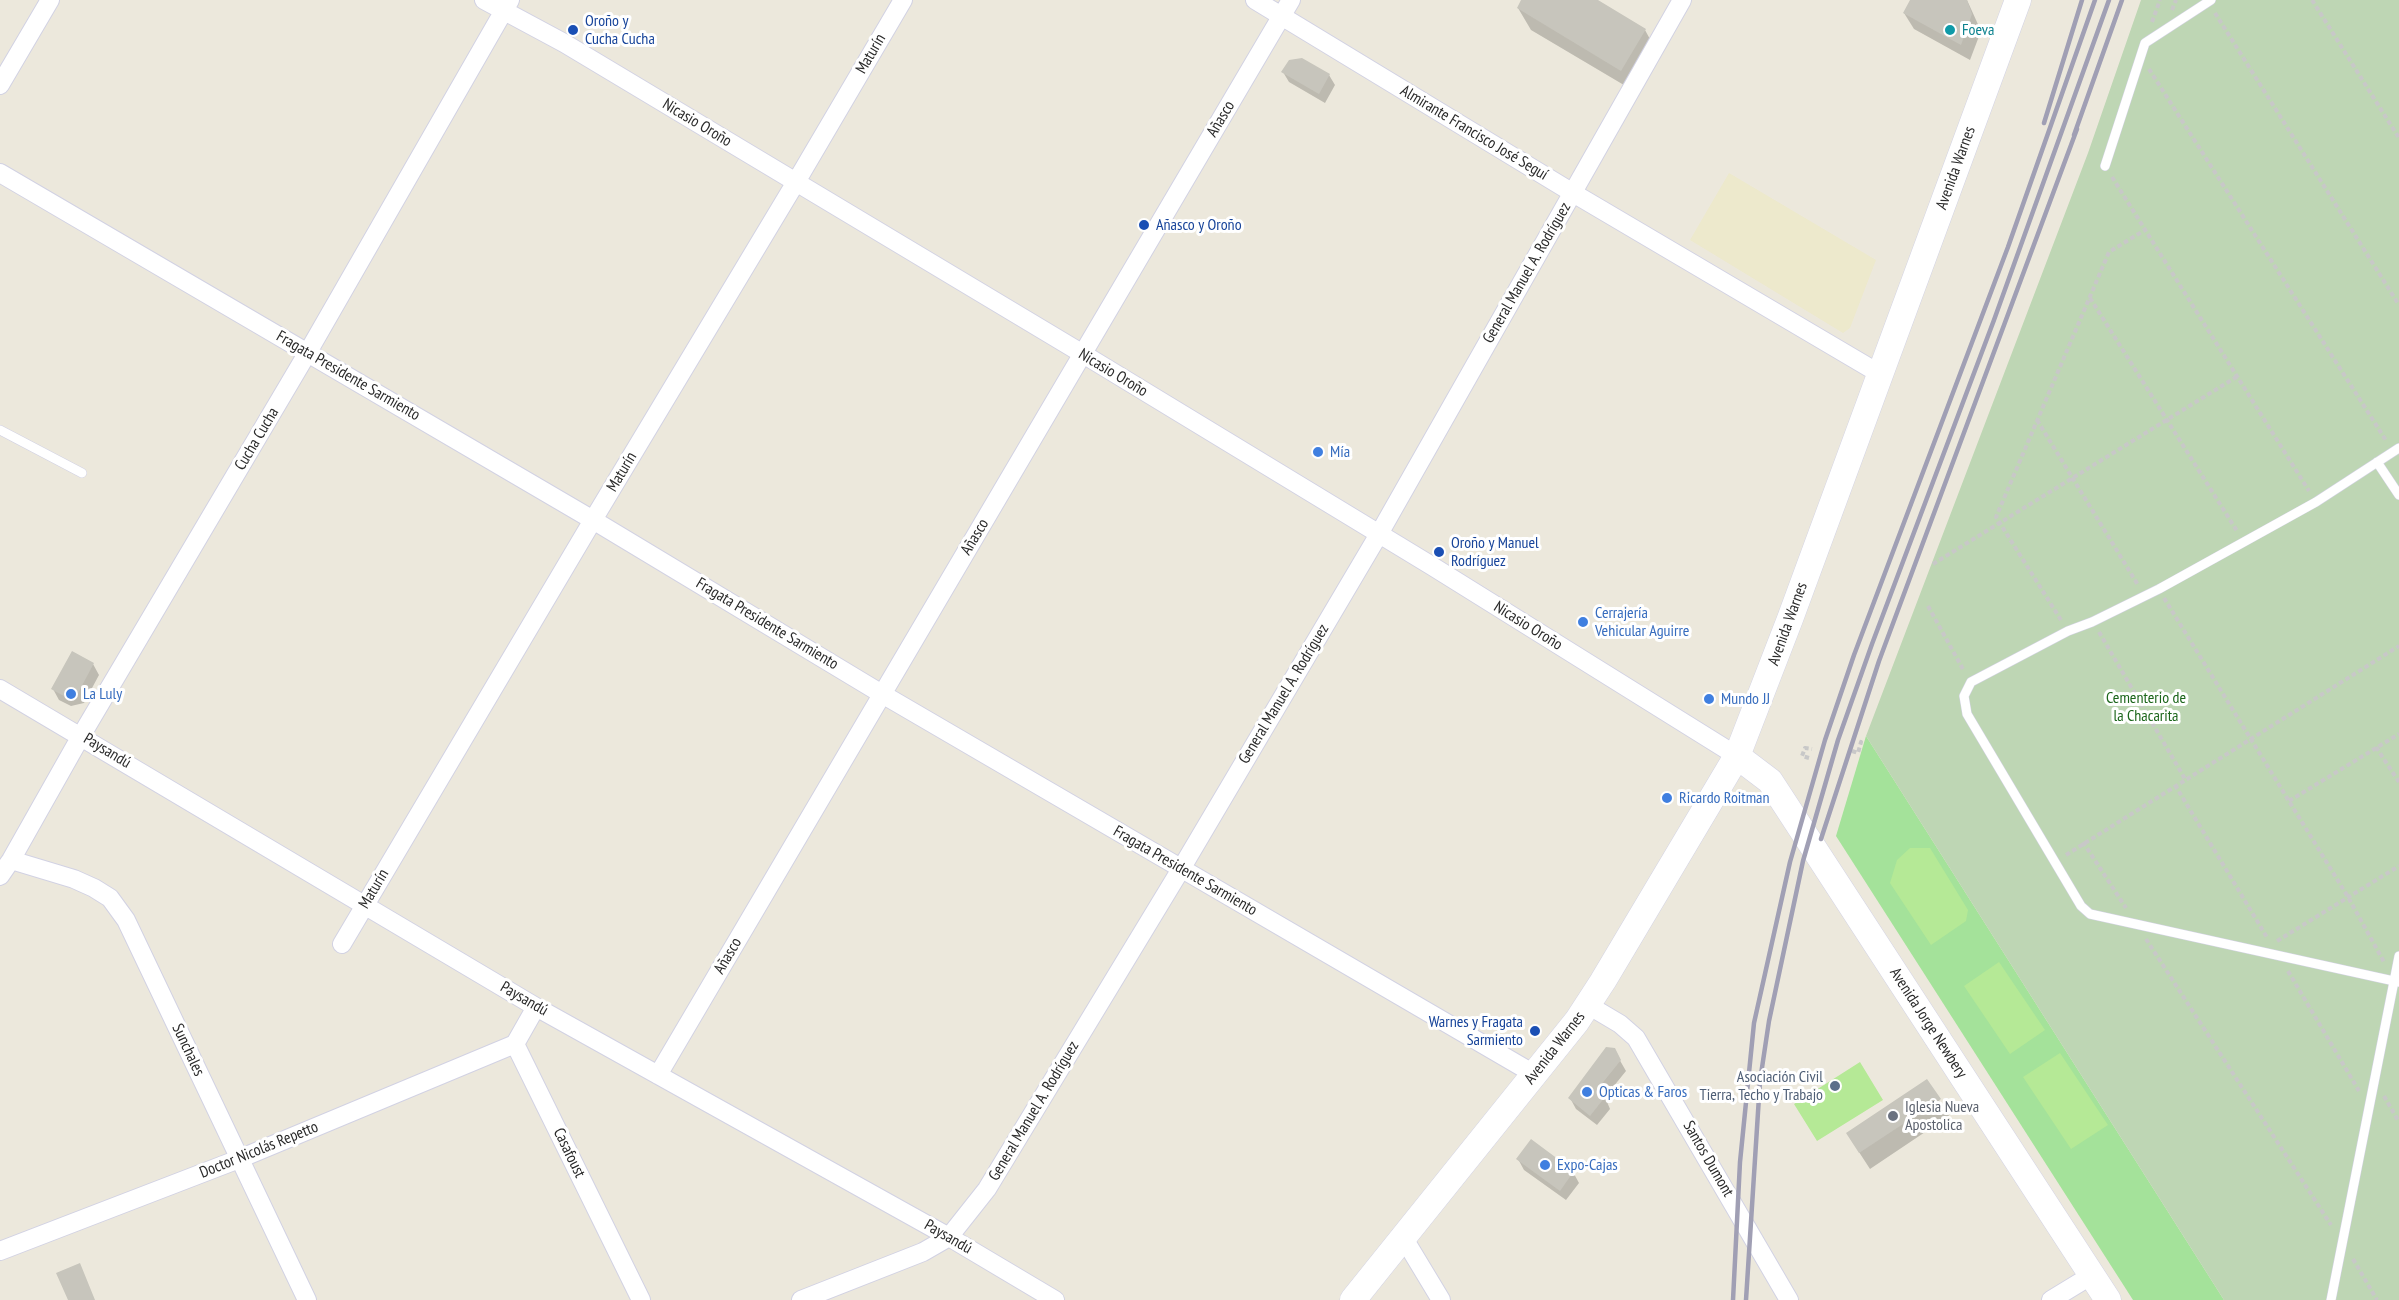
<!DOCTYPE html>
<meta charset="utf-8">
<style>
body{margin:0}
canvas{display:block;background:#ece8dc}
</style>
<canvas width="2399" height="1300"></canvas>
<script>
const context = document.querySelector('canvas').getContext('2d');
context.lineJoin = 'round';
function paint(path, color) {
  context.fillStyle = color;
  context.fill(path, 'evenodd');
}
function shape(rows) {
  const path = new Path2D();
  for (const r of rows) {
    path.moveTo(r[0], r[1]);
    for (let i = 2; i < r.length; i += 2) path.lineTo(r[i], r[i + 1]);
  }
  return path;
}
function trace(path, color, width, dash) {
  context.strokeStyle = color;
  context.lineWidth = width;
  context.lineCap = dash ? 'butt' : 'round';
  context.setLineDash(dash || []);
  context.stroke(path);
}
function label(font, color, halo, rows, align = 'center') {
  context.font = font + ' "PT Sans Narrow",sans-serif';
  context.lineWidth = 6;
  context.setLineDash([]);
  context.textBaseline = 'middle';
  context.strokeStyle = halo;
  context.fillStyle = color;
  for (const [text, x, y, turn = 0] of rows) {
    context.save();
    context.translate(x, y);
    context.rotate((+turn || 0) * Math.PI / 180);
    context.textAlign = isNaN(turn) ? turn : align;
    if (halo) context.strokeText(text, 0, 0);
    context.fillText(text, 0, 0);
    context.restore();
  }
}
const education = shape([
 [1729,173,1876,260,1850,328,1843,333,1690,240]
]);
const green = shape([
 [1866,736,2224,1300,2133,1300,1836,836]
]);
const cemetery = shape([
 [2141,0,2399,0,2399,1300,2224,1300,1866,736,2088,153]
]);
const pitch = shape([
 [1910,848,1930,848,1968,910,1966,921,1931,945,1890,883,1897,860],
 [1999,962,2045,1030,2010,1054,1964,986],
 [2060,1053,2108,1125,2071,1149,2023,1077],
 [1860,1062,1883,1100,1817,1141,1794,1104]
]);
const shadow = shape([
 [1595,0,1645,30,1657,52,1634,91,1531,30,1518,8],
 [1911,0,1967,0,1981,31,1970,60,1914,29,1904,13],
 [1283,72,1329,75,1335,85,1325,103,1289,82],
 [93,664,99,675,84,703,71,706,59,700,53,689],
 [1614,1050,1626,1071,1605,1097,1610,1109,1597,1125,1576,1109,1570,1098],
 [1927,1081,1949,1116,1870,1169,1857,1149],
 [1518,1159,1573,1172,1579,1183,1566,1200,1524,1170]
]);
const building = shape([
 [1521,0,1598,0,1646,29,1621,71,1517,8],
 [1910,0,1967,0,1972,14,1961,45,1903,13],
 [1302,58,1330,74,1319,94,1281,72,1289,60],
 [72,651,94,663,78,693,64,696,51,689],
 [1606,1047,1615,1048,1621,1060,1600,1086,1605,1097,1590,1116,1568,1098],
 [1927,1079,1941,1099,1859,1153,1846,1133],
 [1531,1139,1574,1171,1560,1191,1516,1159],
 [80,1263,95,1300,68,1300,56,1273]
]);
const path = shape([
 [2312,0,2399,138],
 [2172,10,2176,0],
 [2215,13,2399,305],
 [2152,22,2160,0],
 [2149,69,2387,442],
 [2112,177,2309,491],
 [2090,298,2237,531],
 [2037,420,2138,585],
 [1933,564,2238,376],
 [2164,598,2348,897,2384,962],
 [1928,606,1964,671],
 [2061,620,1996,517,2109,252,2145,230],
 [2099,632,2185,779],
 [2376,747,2399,782],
 [1852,751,1858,753,1861,742,1857,741],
 [1809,758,1802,756,1805,748,1812,749],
 [2175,785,2268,939],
 [2289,801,2399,734],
 [2083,842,2126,908],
 [2066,855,2399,646],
 [2146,939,2331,1225],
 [2277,941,2399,866],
 [2288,971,2359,1091],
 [2384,1096,2399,1122],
 [2353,1259,2377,1300]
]);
const lane = shape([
 [2105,166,2145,43,2211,0],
 [0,430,82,473],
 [2399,448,2316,502,2159,589,2092,622,2068,631,1971,682,1964,696,1967,714,2081,906,2090,914,2399,982],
 [2377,462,2399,495],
 [2331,1300,2399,956]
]);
const street = shape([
 [484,0,564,43,1083,354,1432,566,1737,756],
 [1255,0,1573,193,1880,374],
 [0,85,50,0],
 [0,173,593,520,882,694,1534,1074],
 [0,689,536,1007,949,1237,1055,1300],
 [11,860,74,879,94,888,110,898,126,920,307,1300],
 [0,876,11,860,81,736,308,352,510,0],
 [342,944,593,520,796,182,903,0],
 [1588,1005,1620,1024,1636,1038,1789,1300],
 [515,1044,641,1300],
 [515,1044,536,1007],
 [658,1075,1291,0],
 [1403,1237,1441,1300],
 [0,1251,239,1159,515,1044],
 [801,1300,923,1252,949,1237,987,1189,1181,869,1379,534,1682,0],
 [2051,1300,2092,1275]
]);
const secondary = shape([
 [1737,756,1770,781,2108,1300],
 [1353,1300,1577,1021,1603,981,1737,756,1790,619,2018,0]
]);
const rail = shape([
 [2044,123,2082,0],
 [2074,135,2122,0],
 [1821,839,1879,661,2077,129],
 [1733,1300,1740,1162,1754,1023,1790,862,1825,740,1854,655,2008,247,2095,0],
 [1746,1300,1760,1081,1769,1021,1803,861,1838,740,1872,644,1994,320,2109,0]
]);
const markers = [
 [573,30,6,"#1a4fb4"],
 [1950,30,6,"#0f9aa8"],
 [1144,225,6,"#1a4fb4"],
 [1318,452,6,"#3f7fe0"],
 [1439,552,6,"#1a4fb4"],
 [1583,622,6,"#3f7fe0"],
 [71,694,6,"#3f7fe0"],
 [1709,699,6,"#3f7fe0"],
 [1667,798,6,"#3f7fe0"],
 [1535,1031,6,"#1a4fb4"],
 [1835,1086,6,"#5c6f8a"],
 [1587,1092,6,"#3f7fe0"],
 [1893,1116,6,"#6b7280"],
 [1545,1165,6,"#3f7fe0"]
];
const transitNames = [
 ["Oroño y",585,21],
 ["Cucha Cucha",585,39],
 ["Añasco y Oroño",1156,225],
 ["Oroño y Manuel",1451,543],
 ["Rodríguez",1451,561],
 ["Warnes y Fragata",1523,1022,"right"],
 ["Sarmiento",1523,1040,"right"]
];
const cultureNames = [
 ["Foeva",1962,30]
];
const streetNames = [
 ["Maturín",871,54,-60],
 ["Añasco",1221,119,-59],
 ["Nicasio Oroño",697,123,31],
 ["Almirante Francisco José Seguí",1474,133,31],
 ["Avenida Warnes",1956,168,-70],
 ["General Manuel A. Rodríguez",1527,273,-60],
 ["Nicasio Oroño",1113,373,31],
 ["Fragata Presidente Sarmiento",348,376,30],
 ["Cucha Cucha",257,439,-59],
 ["Maturín",622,472,-59],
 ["Añasco",975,537,-59],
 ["Fragata Presidente Sarmiento",767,624,31],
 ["Avenida Warnes",1788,624,-70],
 ["Nicasio Oroño",1528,626,32],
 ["General Manuel A. Rodríguez",1284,694,-59],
 ["Paysandú",107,751,31],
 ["Fragata Presidente Sarmiento",1185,871,30],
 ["Maturín",374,889,-59],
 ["Añasco",728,956,-60],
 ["Paysandú",524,999,30],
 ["Avenida Jorge Newbery",1928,1023,57],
 ["Avenida Warnes",1555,1048,-52],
 ["Sunchales",188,1050,65],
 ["General Manuel A. Rodríguez",1034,1111,-59],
 ["Doctor Nicolás Repetto",259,1150,-22],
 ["Casafoust",569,1153,64],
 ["Santos Dumont",1708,1159,60],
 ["Paysandú",948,1237,30]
];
const shopNames = [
 ["Mía",1330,452],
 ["Cerrajería",1595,613],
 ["Vehicular Aguirre",1595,631],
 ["La Luly",83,694],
 ["Mundo JJ",1721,699],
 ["Ricardo Roitman",1679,798],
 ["Opticas & Faros",1599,1092],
 ["Expo-Cajas",1557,1165]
];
const parkNames = [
 ["Cementerio de",2146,698],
 ["la Chacarita",2146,716]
];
const serviceNames = [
 ["Asociación Civil",1823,1077],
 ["Tierra, Techo y Trabajo",1823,1095]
];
const worshipNames = [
 ["Iglesia Nueva",1905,1107],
 ["Apostolica",1905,1125]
];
paint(education, '#ede9cc');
paint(green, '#a4e29a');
paint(cemetery, '#bed6b4');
paint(pitch, '#b5e996');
paint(shadow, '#0003');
paint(building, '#c7c5bc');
trace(lane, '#d2d2e3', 10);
trace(street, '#d2d2e3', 20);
trace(secondary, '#d2d2e3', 27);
trace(path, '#c8c8c8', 4, [4.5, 3]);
trace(lane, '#fff', 9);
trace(street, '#fff', 18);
trace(secondary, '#fff', 26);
trace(rail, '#a09fb4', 4.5);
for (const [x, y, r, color] of markers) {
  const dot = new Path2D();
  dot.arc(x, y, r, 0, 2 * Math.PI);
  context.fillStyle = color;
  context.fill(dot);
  trace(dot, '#fff', 2);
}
label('16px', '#164399', '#fff', transitNames, 'left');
label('16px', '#0d838f', '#fff', cultureNames, 'left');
label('16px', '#2a2a2a', '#fff', streetNames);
label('16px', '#366cbe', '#fff', shopNames, 'left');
label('16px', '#1c661b', '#fff', parkNames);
label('16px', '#4e5e75', '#fff', serviceNames, 'right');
label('16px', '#5b616d', '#fff', worshipNames, 'left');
</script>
